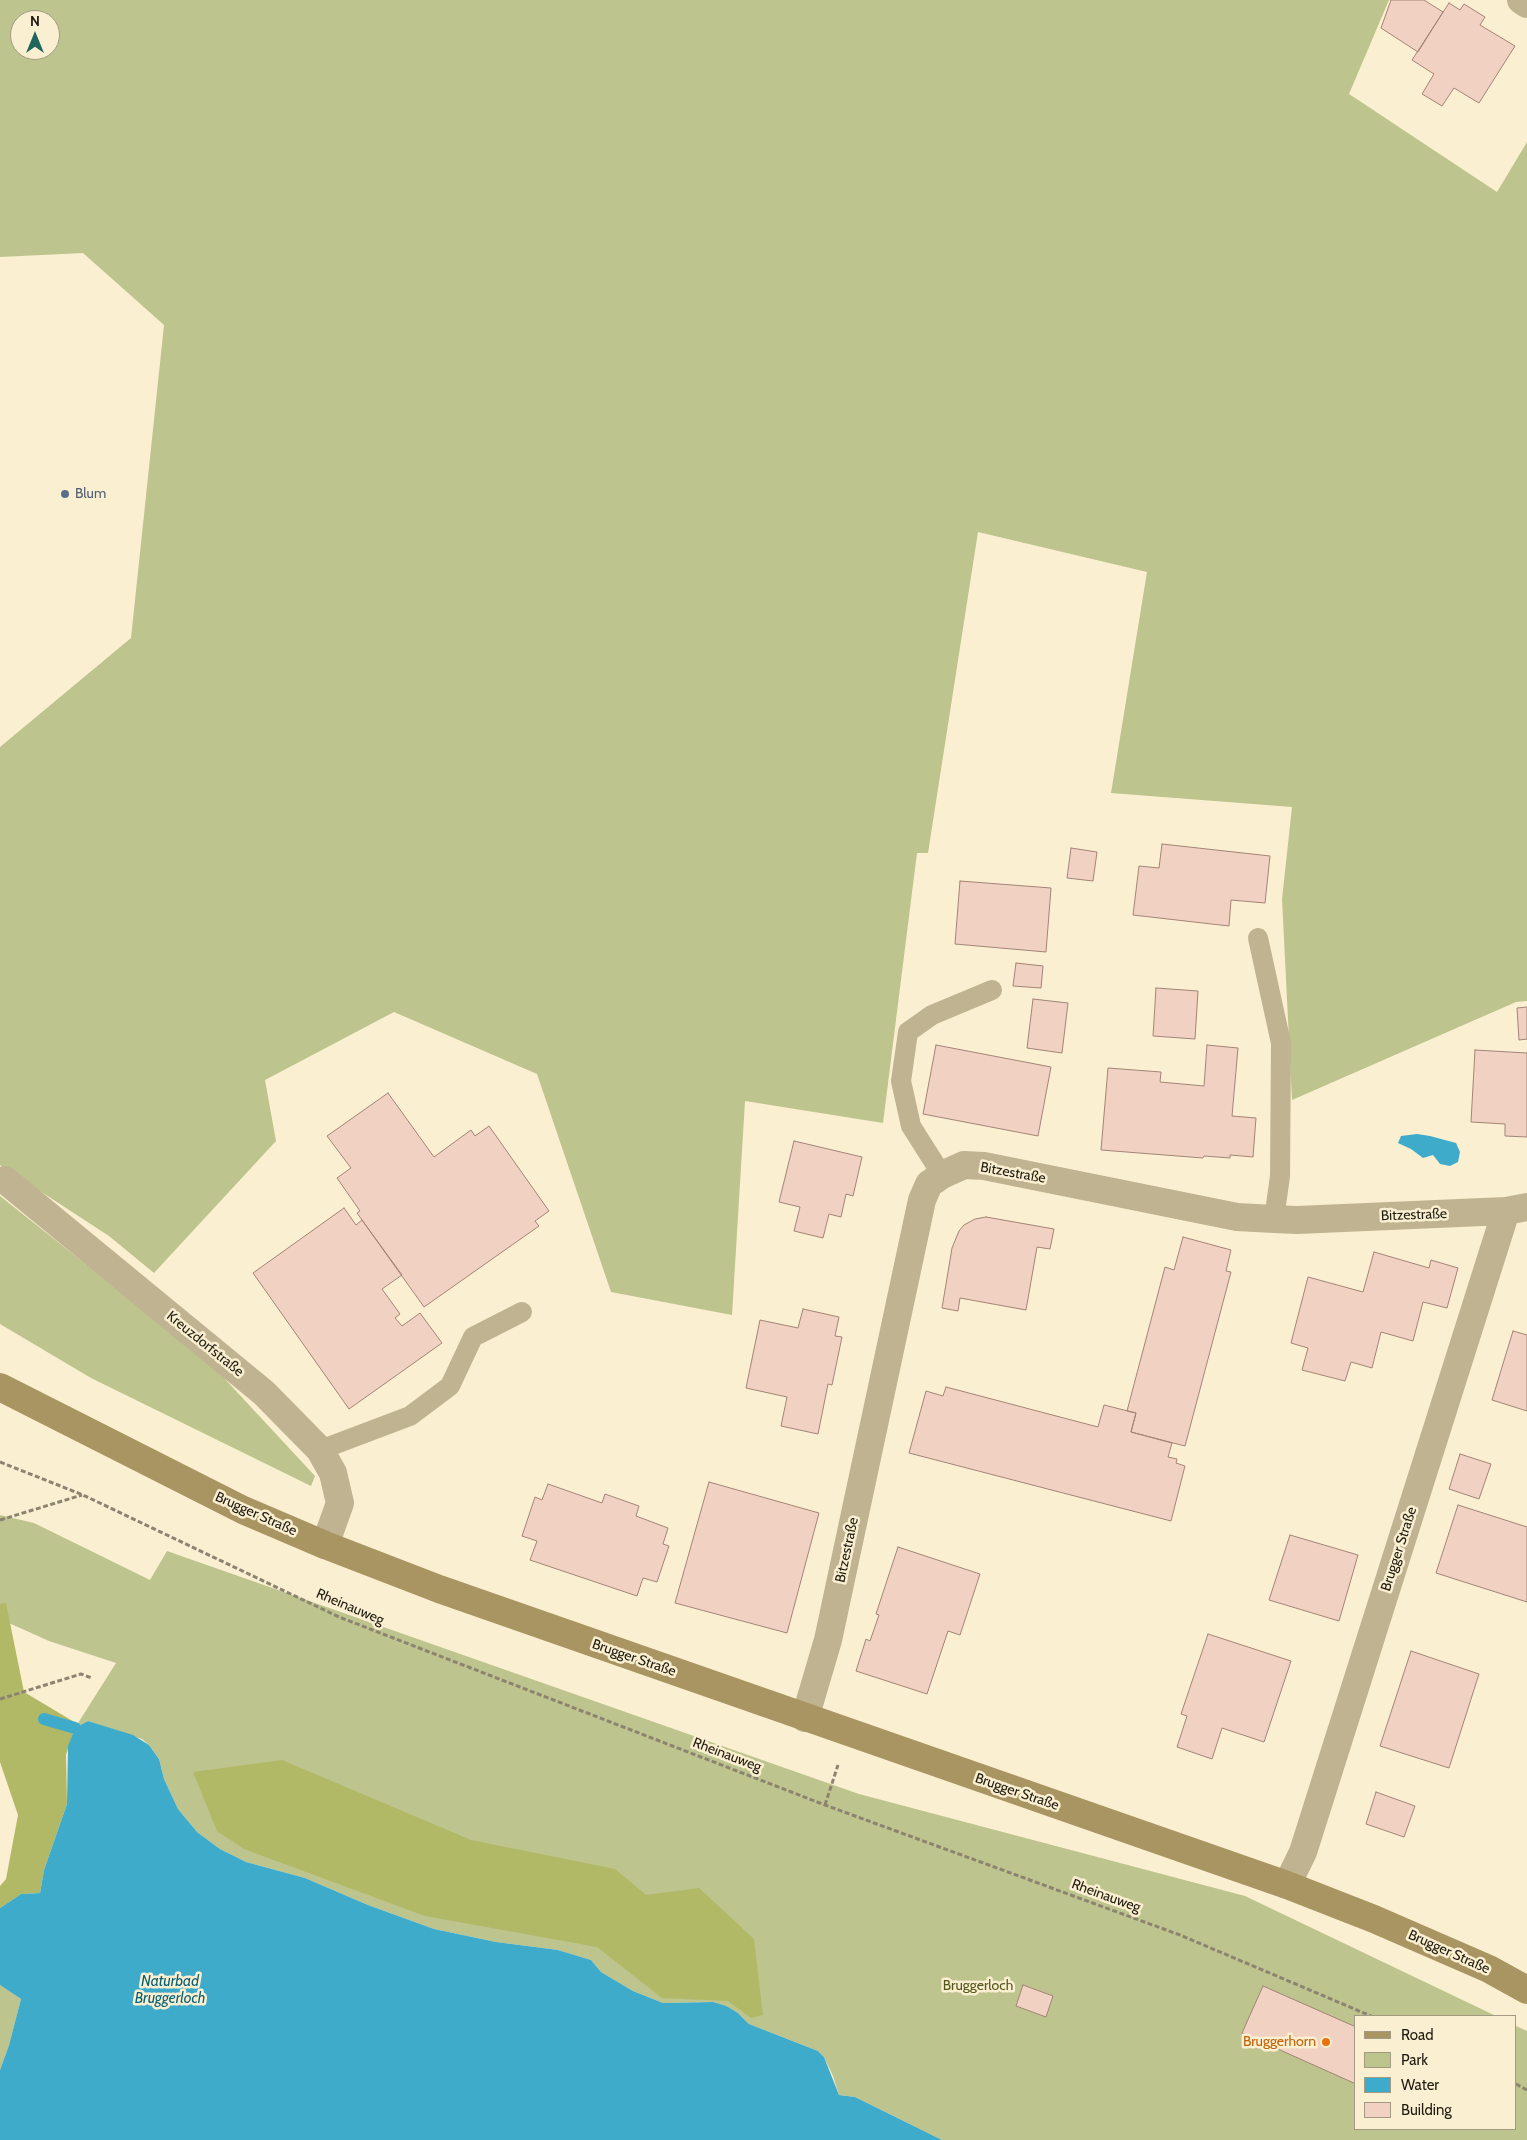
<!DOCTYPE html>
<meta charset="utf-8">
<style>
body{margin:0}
#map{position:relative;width:1527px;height:2140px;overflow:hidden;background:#fbefd1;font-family:Cabin,sans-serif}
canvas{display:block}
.legend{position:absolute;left:1354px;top:2015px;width:162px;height:115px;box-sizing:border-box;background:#fbefd1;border:1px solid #a39a84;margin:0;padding:6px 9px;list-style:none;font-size:15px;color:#1f1b10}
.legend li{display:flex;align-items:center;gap:10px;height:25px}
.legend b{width:25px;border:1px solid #a39a84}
.north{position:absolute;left:10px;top:10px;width:50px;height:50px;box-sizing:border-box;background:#fbefd1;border:1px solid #a39a84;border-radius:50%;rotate:0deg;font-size:14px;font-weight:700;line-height:20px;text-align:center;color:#1f1b10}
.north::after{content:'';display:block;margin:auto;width:18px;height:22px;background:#1f675d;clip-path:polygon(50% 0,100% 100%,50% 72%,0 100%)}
</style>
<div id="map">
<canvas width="1527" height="2140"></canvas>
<ul class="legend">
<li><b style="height:6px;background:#a99562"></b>Road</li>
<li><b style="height:14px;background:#bdc48d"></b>Park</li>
<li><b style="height:14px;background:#3fabcb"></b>Water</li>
<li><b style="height:14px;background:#f1d1c2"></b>Building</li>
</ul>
<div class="north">N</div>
</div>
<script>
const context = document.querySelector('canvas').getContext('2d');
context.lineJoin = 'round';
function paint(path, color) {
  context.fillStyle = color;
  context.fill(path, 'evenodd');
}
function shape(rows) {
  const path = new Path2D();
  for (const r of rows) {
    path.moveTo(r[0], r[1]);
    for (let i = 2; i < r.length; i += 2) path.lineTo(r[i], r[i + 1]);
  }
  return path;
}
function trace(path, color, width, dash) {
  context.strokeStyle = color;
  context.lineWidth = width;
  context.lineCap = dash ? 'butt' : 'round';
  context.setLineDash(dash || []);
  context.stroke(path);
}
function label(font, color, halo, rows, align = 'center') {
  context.font = font + ' Cabin,sans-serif';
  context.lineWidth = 5;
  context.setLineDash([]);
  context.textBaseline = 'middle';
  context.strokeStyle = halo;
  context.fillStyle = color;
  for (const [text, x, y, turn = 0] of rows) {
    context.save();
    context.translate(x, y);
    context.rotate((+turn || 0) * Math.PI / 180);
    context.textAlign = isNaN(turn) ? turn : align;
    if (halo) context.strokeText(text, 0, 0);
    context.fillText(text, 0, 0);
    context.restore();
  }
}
const green = shape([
 [0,0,1389,0,1349,94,1497,192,1527,142,1527,1001,1516,1002,1292,1100,1282,899,1292,807,1111,793,1147,572,978,532,928,853,917,853,883,1123,745,1101,732,1315,611,1292,537,1074,394,1012,265,1080,276,1141,154,1273,109,1236,0,1165,0,747,131,638,164,325,83,253,0,257],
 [20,20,50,20,50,50,20,50],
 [0,1196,211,1364,315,1476,311,1486,91,1378,0,1324],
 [0,1515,34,1523,150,1580,167,1551,859,1794,1245,1896,1496,2016,1356,2016,1356,2129,1516,2129,1516,2026,1527,2031,1527,2140,942,2140,855,2097,839,2095,833,2076,824,2057,818,2051,749,2024,738,2013,713,2002,663,2003,633,1991,601,1972,591,1960,558,1950,496,1942,434,1929,368,1905,305,1878,246,1862,220,1849,197,1832,178,1809,164,1779,159,1759,149,1745,142,1739,88,1721,75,1728,116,1663,49,1641,0,1619],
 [0,1985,21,1999,9,2045,0,2070]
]);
const forest = shape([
 [6,1603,24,1692,76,1723,66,1755,67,1804,44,1870,40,1893,21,1894,0,1908,0,1886,6,1879,18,1815,0,1762,0,1604],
 [282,1760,471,1840,615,1869,646,1895,699,1888,754,1939,763,2015,751,2018,728,2001,662,1998,597,1947,425,1916,244,1849,217,1831,193,1772]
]);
const water = shape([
 [1417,1134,1430,1136,1456,1143,1460,1152,1458,1162,1450,1166,1440,1164,1433,1155,1423,1158,1411,1149,1398,1143,1401,1136],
 [88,1721,133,1735,149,1745,159,1759,164,1779,178,1809,197,1832,220,1849,246,1862,305,1878,368,1905,434,1929,496,1942,558,1950,591,1960,601,1972,633,1991,663,2003,713,2002,726,2006,738,2013,749,2024,818,2051,824,2057,839,2095,855,2097,942,2140,0,2140,0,2070,9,2045,21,1999,0,1985,0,1908,21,1894,40,1893,44,1870,67,1804,68,1746,75,1728]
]);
const stream = shape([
 [44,1719,75,1728]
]);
const building = shape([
 [1391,0,1424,0,1443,12,1418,52,1381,28,1391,0],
 [1449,3,1460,10,1464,4,1485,17,1480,25,1515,46,1479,103,1454,88,1442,106,1422,94,1434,74,1412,60,1449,3],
 [1162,844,1270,856,1265,903,1231,900,1229,926,1133,915,1139,866,1159,868,1162,844],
 [1071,848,1097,852,1093,881,1067,878,1071,848],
 [960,881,1051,888,1046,952,955,944,960,881],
 [1016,963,1043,966,1041,988,1013,986,1016,963],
 [1156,988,1198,991,1195,1039,1153,1036,1156,988],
 [1033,999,1068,1003,1062,1053,1027,1048,1033,999],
 [1527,1007,1527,1039,1519,1040,1517,1008,1527,1007],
 [936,1045,1051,1067,1038,1136,923,1114,936,1045],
 [1207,1045,1238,1048,1232,1116,1256,1118,1253,1157,1230,1155,1230,1158,1204,1156,1203,1158,1101,1150,1108,1068,1161,1072,1160,1082,1204,1086,1207,1045],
 [1475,1050,1527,1053,1527,1137,1505,1136,1505,1124,1471,1122,1475,1050],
 [388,1093,434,1157,471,1130,475,1136,489,1126,549,1211,535,1221,539,1226,424,1307,357,1213,360,1211,337,1178,351,1168,327,1136,388,1093],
 [794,1141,862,1157,853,1196,846,1194,841,1217,829,1214,823,1238,794,1231,800,1207,779,1202,794,1141],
 [344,1208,356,1225,362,1220,402,1275,382,1289,400,1314,395,1318,402,1326,420,1313,442,1343,349,1409,253,1273,344,1208],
 [986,1217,1054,1229,1050,1249,1037,1247,1026,1310,960,1298,958,1311,942,1308,952,1248,959,1231,964,1225,975,1219,986,1217],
 [1183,1237,1231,1250,1226,1271,1231,1272,1185,1446,1131,1432,1136,1413,1127,1411,1165,1267,1174,1270,1183,1237],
 [1374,1252,1429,1268,1431,1260,1458,1268,1447,1308,1423,1302,1413,1341,1381,1332,1372,1368,1351,1362,1345,1381,1302,1370,1308,1348,1291,1343,1308,1277,1363,1292,1374,1252],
 [803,1309,839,1317,835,1336,842,1337,832,1385,828,1384,818,1434,781,1426,787,1397,746,1388,760,1320,798,1328,803,1309],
 [1513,1331,1527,1335,1527,1411,1492,1400,1513,1331],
 [946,1387,1098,1427,1104,1405,1136,1413,1131,1432,1172,1443,1168,1457,1177,1459,1176,1463,1185,1466,1171,1521,909,1453,926,1391,943,1396,946,1387],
 [1460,1454,1491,1464,1479,1499,1449,1489,1460,1454],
 [709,1482,819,1513,787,1633,675,1603,709,1482],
 [548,1484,602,1503,605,1494,639,1506,636,1516,668,1528,663,1544,669,1546,657,1582,643,1578,637,1596,530,1560,537,1541,522,1536,535,1497,542,1500,548,1484],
 [1458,1505,1527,1527,1527,1602,1436,1573,1458,1505],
 [1290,1535,1358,1555,1339,1621,1269,1600,1290,1535],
 [898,1547,980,1574,960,1635,948,1631,927,1694,856,1671,866,1639,870,1641,879,1615,876,1614,898,1547],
 [1208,1634,1291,1661,1264,1742,1222,1728,1212,1759,1177,1747,1187,1716,1181,1714,1208,1634],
 [1411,1651,1479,1674,1449,1768,1380,1746,1411,1651],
 [1376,1792,1415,1806,1404,1837,1366,1824,1376,1792],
 [1023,1985,1053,1996,1046,2017,1016,2006,1023,1985],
 [1263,1986,1356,2027,1356,2084,1242,2033,1263,1986]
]);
const path = shape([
 [0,1462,83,1495,339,1617,825,1805,1180,1935,1371,2016],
 [0,1520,82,1495],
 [0,1699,81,1674,92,1678],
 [825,1805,838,1765],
 [1516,2084,1527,2090]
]);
const service = shape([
 [1258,938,1281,1043,1280,1176,1274,1219],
 [942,1175,911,1126,901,1081,908,1032,932,1015,992,990],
 [320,1450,410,1416,450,1386,473,1337,522,1312]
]);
const minor = shape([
 [1521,0,1527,4],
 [5,1180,264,1393,320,1450,333,1473,340,1503,325,1545],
 [805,1718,828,1640,922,1200,929,1184,942,1175,964,1165,984,1166,1237,1217,1274,1219,1297,1220,1506,1211,1527,1207],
 [1287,1885,1303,1852,1506,1211]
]);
const secondary = shape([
 [0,1387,243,1510,325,1545,439,1589,1287,1885,1374,1919,1489,1969,1527,1990]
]);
const markers = [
 [65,494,5,"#5c6f8a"],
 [1326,2042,5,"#e8710a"]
];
const serviceNames = [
 ["Blum",75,494]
];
const streetNames = [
 ["Bitzestraße",1013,1173,10],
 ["Bitzestraße",1414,1215,-2],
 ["Kreuzdorfstraße",205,1344,39],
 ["Brugger Straße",256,1514,24],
 ["Brugger Straße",1399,1549,-72],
 ["Bitzestraße",847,1550,-78],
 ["Rheinauweg",350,1607,23],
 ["Brugger Straße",634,1658,19],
 ["Rheinauweg",727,1755,21],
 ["Brugger Straße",1017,1792,19],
 ["Rheinauweg",1106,1896,20],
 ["Brugger Straße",1449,1952,24]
];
const parkNames = [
 ["Bruggerloch",978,1986]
];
const foodNames = [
 ["Bruggerhorn",1316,2042]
];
const waterNames = [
 ["Naturbad",170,1982],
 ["Bruggerloch",170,1999]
];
paint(green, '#bdc48d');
paint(forest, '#b1b967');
paint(water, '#3fabcb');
trace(stream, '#3fabcb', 12);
paint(building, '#f1d1c2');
trace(building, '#a28477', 1);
trace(path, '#8c8470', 3, [5, 2.5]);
trace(service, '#c0b392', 20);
trace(minor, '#c0b392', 28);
trace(secondary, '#a99562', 28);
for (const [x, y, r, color] of markers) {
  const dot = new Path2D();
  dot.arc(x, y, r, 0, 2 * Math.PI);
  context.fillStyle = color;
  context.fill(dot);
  trace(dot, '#fbefd1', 2);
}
label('14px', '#4e5e75', '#fbefd1', serviceNames, 'left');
label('14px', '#1f1b10', '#fbefd1', streetNames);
label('14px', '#52571b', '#fbefd1', parkNames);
label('14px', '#c56008', '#fbefd1', foodNames, 'right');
label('italic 15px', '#076177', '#fbefd1', waterNames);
</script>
